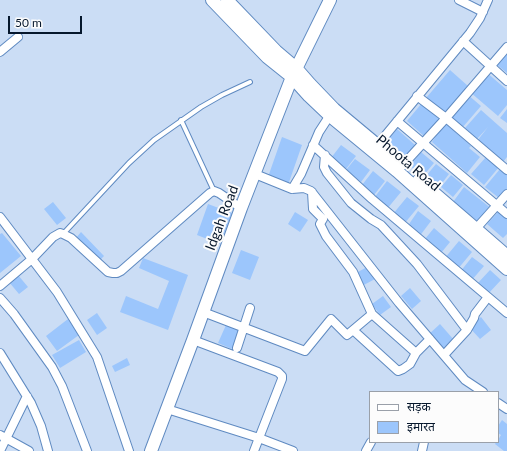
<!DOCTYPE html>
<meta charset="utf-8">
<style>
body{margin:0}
#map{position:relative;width:507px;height:451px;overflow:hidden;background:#cbddf5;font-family:Lato,"Noto Sans Devanagari",sans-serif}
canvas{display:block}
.legend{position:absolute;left:369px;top:391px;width:130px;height:52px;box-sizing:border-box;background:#fcfcfc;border:1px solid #9aa0a9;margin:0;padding:5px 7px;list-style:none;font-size:12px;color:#06172c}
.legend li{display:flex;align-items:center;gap:8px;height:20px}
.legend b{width:20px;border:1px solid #9aa0a9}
.scale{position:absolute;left:8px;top:16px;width:74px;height:18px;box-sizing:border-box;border:2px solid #06172c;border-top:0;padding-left:5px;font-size:12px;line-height:14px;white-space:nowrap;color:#06172c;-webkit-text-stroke:3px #fcfcfc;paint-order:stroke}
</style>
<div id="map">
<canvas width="507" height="451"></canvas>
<ul class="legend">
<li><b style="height:5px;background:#fff"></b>सड़क</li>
<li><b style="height:11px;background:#9cc6fc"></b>इमारत</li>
</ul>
<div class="scale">50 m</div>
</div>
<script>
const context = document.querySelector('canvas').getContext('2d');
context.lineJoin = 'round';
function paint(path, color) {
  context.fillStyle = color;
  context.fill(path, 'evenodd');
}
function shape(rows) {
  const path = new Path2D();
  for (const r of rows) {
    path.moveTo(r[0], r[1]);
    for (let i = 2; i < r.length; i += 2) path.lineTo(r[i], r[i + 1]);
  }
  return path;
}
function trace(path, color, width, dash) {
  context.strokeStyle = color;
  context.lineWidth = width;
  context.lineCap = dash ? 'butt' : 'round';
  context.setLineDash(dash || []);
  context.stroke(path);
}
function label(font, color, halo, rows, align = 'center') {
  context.font = font + ' Lato,sans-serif';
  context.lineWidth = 4;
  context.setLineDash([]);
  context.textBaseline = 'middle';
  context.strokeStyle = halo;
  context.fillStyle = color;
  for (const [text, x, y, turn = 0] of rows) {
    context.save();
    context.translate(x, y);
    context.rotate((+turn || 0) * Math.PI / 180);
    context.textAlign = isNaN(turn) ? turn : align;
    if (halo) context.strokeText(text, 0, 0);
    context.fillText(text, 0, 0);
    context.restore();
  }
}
const building = shape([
 [507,50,507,73,496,64],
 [450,70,468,86,444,114,426,98],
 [486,72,507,90,507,105,498,116,470,92],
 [467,94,481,106,462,128,448,116],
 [422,103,439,119,425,137,407,121],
 [507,109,507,123,500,118],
 [481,110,507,133,507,157,503,162,477,141,488,127,477,139,465,128],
 [445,123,471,146,469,148,480,157,467,173,432,142],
 [397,129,415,145,403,159,386,143],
 [282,137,302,145,288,185,268,177],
 [341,145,356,156,346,169,331,158],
 [421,152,434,163,423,176,410,166],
 [486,157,499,167,484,185,471,174],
 [355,159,370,170,361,182,346,170],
 [436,164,449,174,439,187,426,176],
 [500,169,507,175,507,189,499,198,485,187],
 [373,171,385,181,374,195,362,185],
 [451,175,463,185,453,197,441,187],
 [387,181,401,192,387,209,374,198],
 [464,187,492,209,480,223,453,202],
 [407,197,419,206,404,224,393,214],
 [53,202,66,218,57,225,44,209],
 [208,204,232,213,220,244,197,235],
 [418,211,431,221,419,237,407,227],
 [499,211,507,218,507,234,503,238,487,224],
 [295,212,308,220,300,232,288,224],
 [434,228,450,242,441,253,425,239],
 [81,232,104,256,99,261,76,238],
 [2,233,21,256,0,273,0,234],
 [459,241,472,252,457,270,444,259],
 [241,250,259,257,250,280,232,273],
 [472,257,484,266,471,281,460,272],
 [143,258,188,275,168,330,120,312,126,296,158,309,169,281,139,268],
 [369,266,375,279,362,286,356,273],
 [490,270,501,280,488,294,477,284],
 [18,275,28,287,19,294,9,282],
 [410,288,421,301,412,309,401,296],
 [383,296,391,307,380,315,372,304],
 [97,313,107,328,97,335,87,320],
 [481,317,491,330,480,339,469,327],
 [68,319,79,335,57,351,46,336],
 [440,324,454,340,442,351,428,335],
 [226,325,240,331,232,349,218,343],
 [79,340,86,352,60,368,52,355],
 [127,358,130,365,115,372,112,366],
 [502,420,507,424,507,451,504,451,495,444,496,442,498,442,498,440,501,435,498,433,498,426]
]);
const lane = shape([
 [181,120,214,191],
 [63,234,129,163,154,140,201,107,222,95,250,82]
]);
const street = shape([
 [459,0,483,12],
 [463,41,507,81],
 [0,52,18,37],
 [417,96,446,118,507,170],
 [397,121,507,214],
 [313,145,372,199,507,313],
 [375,148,470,33,480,18,488,0],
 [325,155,324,167,327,173,351,203,371,219,381,225,417,264,467,330],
 [402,166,446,118,507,47],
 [255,174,292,189,304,188,311,191,399,303,465,380,483,392],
 [292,189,301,174,319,132,332,112],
 [312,192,313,209,323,219,320,224,326,236,353,272,372,314,416,353,430,339],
 [0,217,57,292,97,357,129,451],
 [473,232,507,194],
 [0,286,32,259,53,237,60,233,63,234,71,238,108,272,113,273,117,273,121,271,210,193,214,191,219,193,241,208],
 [0,298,14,314,52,367,62,386,87,451],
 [203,312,305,351,331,319,347,335,372,314],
 [353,330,398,371,403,369,410,364,416,353],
 [193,340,278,372,282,376,282,379,259,438,293,451],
 [237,348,250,308],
 [0,353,31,403,41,426,48,451],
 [444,355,467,330,474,318,475,314,488,297],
 [498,403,507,409],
 [167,409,259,438,254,451],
 [0,435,29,451],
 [0,451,27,396],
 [366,451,371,442],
 [422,451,424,442]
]);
const secondary = shape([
 [212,0,267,57,292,77,309,96,329,115,397,171,507,269],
 [227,0,276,51,296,68,310,84,334,109,400,164],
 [419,180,476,229,507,256],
 [151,451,193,340,241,208,292,77,330,0]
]);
const streetNames = [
 ["Phoota Road",408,163,40],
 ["Idgah Road",222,218,-69]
];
paint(building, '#9cc6fc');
trace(lane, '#5f8ac1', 6);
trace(street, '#5f8ac1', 10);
trace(secondary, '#5f8ac1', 14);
trace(lane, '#fff', 4);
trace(street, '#fff', 8);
trace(secondary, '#fff', 12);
label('14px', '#06172c', '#fcfcfc', streetNames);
</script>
